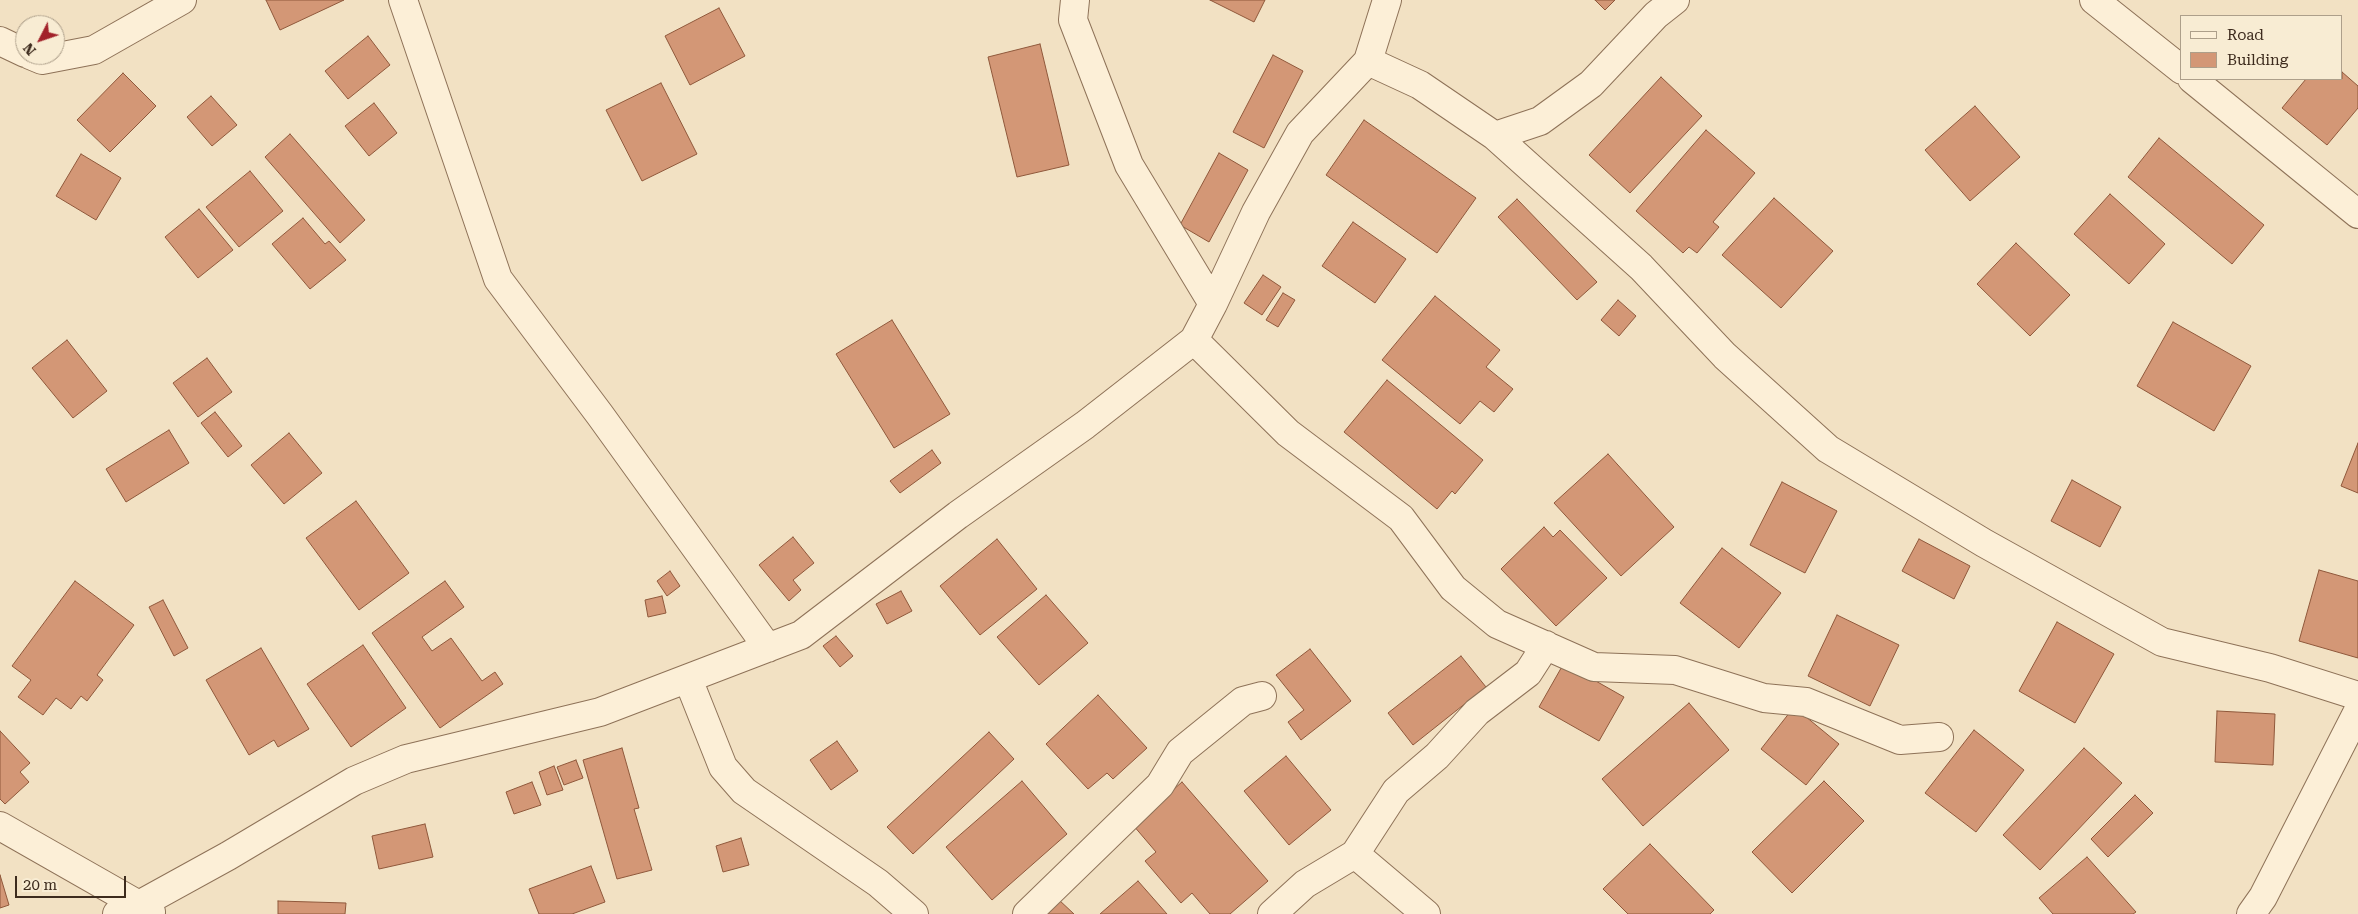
<!DOCTYPE html>
<style>
body{margin:0}
#map{position:relative;width:2358px;height:914px;overflow:hidden;background:#f2e1c3;font-family:"Roboto Serif",serif}
canvas{display:block}
.legend{position:absolute;left:2180px;top:15px;width:162px;height:65px;box-sizing:border-box;background:#f8ecd3;border:1px solid #ad9f8a;margin:0;padding:6px 9px;list-style:none;font-size:15px;color:#3d2b1d}
.legend li{display:flex;align-items:center;gap:10px;height:25px}
.legend b{width:25px;border:1px solid #ad9f8a}
.north{position:absolute;left:15px;top:15px;width:50px;height:50px;box-sizing:border-box;background:#f8ecd3;border:1px solid #ad9f8a;border-radius:50%;rotate:229deg;font-size:14px;font-weight:700;line-height:20px;text-align:center;color:#3d2b1d}
.north::after{content:'';display:block;margin:auto;width:18px;height:22px;background:#a2222a;clip-path:polygon(50% 0,100% 100%,50% 72%,0 100%)}
.scale{position:absolute;left:15px;top:876px;width:111px;height:22px;box-sizing:border-box;border:2px solid #3d2b1d;border-top:0;padding-left:6px;font-size:15px;line-height:18px;white-space:nowrap;color:#3d2b1d;-webkit-text-stroke:4px #f8ecd3;paint-order:stroke}
</style>
<div id="map">
<canvas width="2358" height="914"></canvas>
<ul class="legend">
<li><b style="height:6px;background:#fcefd7"></b>Road</li>
<li><b style="height:14px;background:#d39776"></b>Building</li>
</ul>
<div class="north">N</div>
<div class="scale">20 m</div>
</div>
<script>
const context = document.querySelector('canvas').getContext('2d');
context.lineJoin = 'round';
function paint(path, color) {
  context.fillStyle = color;
  context.fill(path, 'evenodd');
}
function shape(rows) {
  const path = new Path2D();
  for (const r of rows) {
    path.moveTo(r[0], r[1]);
    for (let i = 2; i < r.length; i += 2) path.lineTo(r[i], r[i + 1]);
  }
  return path;
}
function trace(path, color, width, dash) {
  context.strokeStyle = color;
  context.lineWidth = width;
  context.lineCap = dash ? 'butt' : 'round';
  context.setLineDash(dash || []);
  context.stroke(path);
}
const building = shape([
 [266,0,344,0,280,30,266,0],
 [1210,0,1265,0,1254,22,1210,0],
 [1595,0,1615,0,1605,10,1595,0],
 [719,8,745,56,690,85,665,36,719,8],
 [368,36,390,65,348,99,325,71,368,36],
 [1040,44,1069,165,1017,177,988,57,1040,44],
 [1273,55,1303,71,1264,148,1233,132,1273,55],
 [2342,72,2358,86,2358,108,2327,145,2282,108,2306,79,2342,79,2342,72],
 [123,73,156,106,110,152,77,120,123,73],
 [1661,77,1702,116,1630,193,1589,155,1661,77],
 [661,83,697,154,642,181,606,110,661,83],
 [211,96,237,125,212,146,187,117,211,96],
 [374,103,397,133,369,156,345,126,374,103],
 [1975,106,2020,157,1970,201,1925,150,1975,106],
 [1364,120,1476,198,1437,253,1326,175,1364,120],
 [1706,130,1755,173,1713,222,1719,227,1697,253,1689,247,1683,253,1636,211,1706,130],
 [290,134,365,220,340,243,265,157,290,134],
 [2159,138,2264,225,2232,264,2128,177,2159,138],
 [1219,153,1248,170,1209,242,1180,225,1219,153],
 [81,154,121,178,96,220,56,196,81,154],
 [250,171,283,211,239,247,206,207,250,171],
 [2110,194,2165,244,2129,284,2074,234,2110,194],
 [1774,198,1833,251,1781,308,1722,255,1774,198],
 [1517,199,1597,282,1577,300,1498,217,1517,199],
 [199,209,233,250,198,278,165,237,199,209],
 [303,218,325,244,329,241,346,260,310,289,272,244,303,218],
 [1353,222,1406,259,1375,303,1322,266,1353,222],
 [2016,243,2070,295,2030,336,1977,284,2016,243],
 [1263,275,1281,287,1262,315,1244,303,1263,275],
 [1283,293,1295,300,1278,327,1266,320,1283,293],
 [1435,296,1500,350,1486,367,1513,389,1494,412,1480,401,1460,424,1382,360,1435,296],
 [1618,300,1636,316,1619,336,1601,320,1618,300],
 [892,320,950,414,894,448,836,354,892,320],
 [2173,322,2251,366,2214,431,2137,386,2173,322],
 [67,340,107,391,73,418,32,368,67,340],
 [207,358,232,392,198,417,173,383,207,358],
 [1387,380,1483,460,1455,494,1452,491,1437,509,1344,432,1387,380],
 [215,412,242,446,228,457,201,423,215,412],
 [169,430,189,463,126,502,106,469,169,430],
 [289,433,322,473,284,504,251,465,289,433],
 [2358,443,2358,493,2341,486,2358,443],
 [932,450,941,463,900,493,890,481,932,450],
 [1608,454,1674,527,1621,576,1554,503,1608,454],
 [2072,480,2121,507,2100,547,2051,521,2072,480],
 [1782,482,1837,511,1805,573,1750,545,1782,482],
 [356,501,409,573,359,610,306,538,356,501],
 [1544,527,1553,537,1560,530,1607,578,1556,626,1501,569,1544,527],
 [793,537,814,563,793,580,801,590,789,601,759,565,793,537],
 [997,539,1037,589,980,635,940,586,997,539],
 [1919,539,1970,566,1954,599,1902,571,1919,539],
 [1722,548,1781,593,1739,648,1680,603,1722,548],
 [2319,570,2358,581,2358,658,2299,641,2319,570],
 [670,571,680,586,667,596,657,581,670,571],
 [75,581,134,625,97,675,103,680,87,701,81,696,71,709,56,698,43,715,18,697,31,680,12,666,75,581],
 [445,581,464,607,422,637,432,651,451,638,482,681,495,672,503,684,440,728,372,633,445,581],
 [901,591,912,611,887,624,876,604,901,591],
 [1046,595,1088,643,1039,685,997,637,1046,595],
 [662,596,666,613,648,617,645,600,662,596],
 [163,600,188,648,174,656,149,607,163,600],
 [1837,615,1899,645,1870,706,1808,676,1837,615],
 [2057,622,2114,654,2075,723,2019,691,2057,622],
 [836,636,853,656,840,667,823,646,836,636],
 [363,645,406,708,351,747,307,684,363,645],
 [261,648,309,729,278,747,274,740,249,755,206,680,261,648],
 [1310,649,1351,701,1301,740,1288,722,1304,710,1276,675,1310,649],
 [1461,656,1486,687,1413,745,1388,713,1461,656],
 [1564,663,1624,697,1599,741,1539,707,1564,663],
 [1098,695,1147,748,1113,779,1107,773,1088,789,1046,744,1098,695],
 [1689,703,1729,750,1643,826,1602,779,1689,703],
 [1794,707,1839,744,1806,785,1761,749,1794,707],
 [2217,711,2275,714,2273,765,2215,762,2217,711],
 [1974,730,2024,770,1976,832,1925,793,1974,730],
 [0,731,30,763,20,772,29,782,5,804,0,799,0,731],
 [989,732,1014,759,913,854,887,827,989,732],
 [837,741,858,771,831,790,810,760,837,741],
 [622,748,639,808,634,809,652,870,617,879,583,760,622,748],
 [2084,748,2122,783,2040,870,2003,835,2084,748],
 [1286,756,1331,810,1289,845,1244,791,1286,756],
 [576,760,583,778,564,785,557,767,576,760],
 [554,766,563,790,547,795,539,772,554,766],
 [1022,781,1067,834,992,900,946,847,1022,781],
 [1824,781,1864,821,1792,893,1752,852,1824,781],
 [532,782,541,805,514,814,506,792,532,782],
 [1182,782,1268,881,1230,914,1210,914,1192,893,1181,903,1145,861,1156,852,1133,825,1182,782],
 [2135,795,2153,813,2108,857,2091,839,2135,795],
 [425,824,433,857,379,869,372,836,425,824],
 [741,838,749,865,723,872,716,846,741,838],
 [1650,844,1714,910,1710,914,1628,914,1603,889,1650,844],
 [2087,857,2136,912,2133,914,2053,914,2039,898,2087,857],
 [591,866,605,902,572,914,539,914,529,889,591,866],
 [0,875,9,905,0,908,0,875],
 [1138,881,1167,914,1100,914,1138,881],
 [1058,899,1074,914,1043,914,1058,899],
 [278,901,346,903,345,914,278,914,278,901]
]);
const minor = shape([
 [403,0,498,279,600,415,768,648],
 [1075,0,1073,20,1129,165,1213,304],
 [2094,0,2182,70],
 [0,41,25,53],
 [30,55,42,60,94,50,182,0],
 [1368,61,1387,0],
 [2192,79,2358,214],
 [1495,136,1641,267,1725,356,1828,449,1984,543,2162,642,2270,668,2358,696],
 [1194,340,1288,433,1401,518,1453,588,1497,624,1594,667,1675,670,1764,698,1806,702,1900,740,1939,737],
 [688,679,723,767,744,791,878,883,914,914],
 [0,826,151,912],
 [1355,854,1396,791,1437,756,1477,712,1528,673,1546,645],
 [117,914,139,905,228,856,354,781,406,759,600,712,801,635,958,515,1085,425,1194,340,1213,304,1256,212,1300,133,1368,61,1420,85,1495,136,1540,121,1591,84,1656,15,1675,0],
 [1027,914,1160,785,1180,752,1243,701,1262,696],
 [1272,914,1305,884,1355,854,1426,914],
 [2251,914,2263,897,2358,711]
]);
paint(building, '#d39776');
trace(building, '#8f583b', 1);
trace(minor, '#8e7258', 30);
trace(minor, '#fcefd7', 28);
</script>
